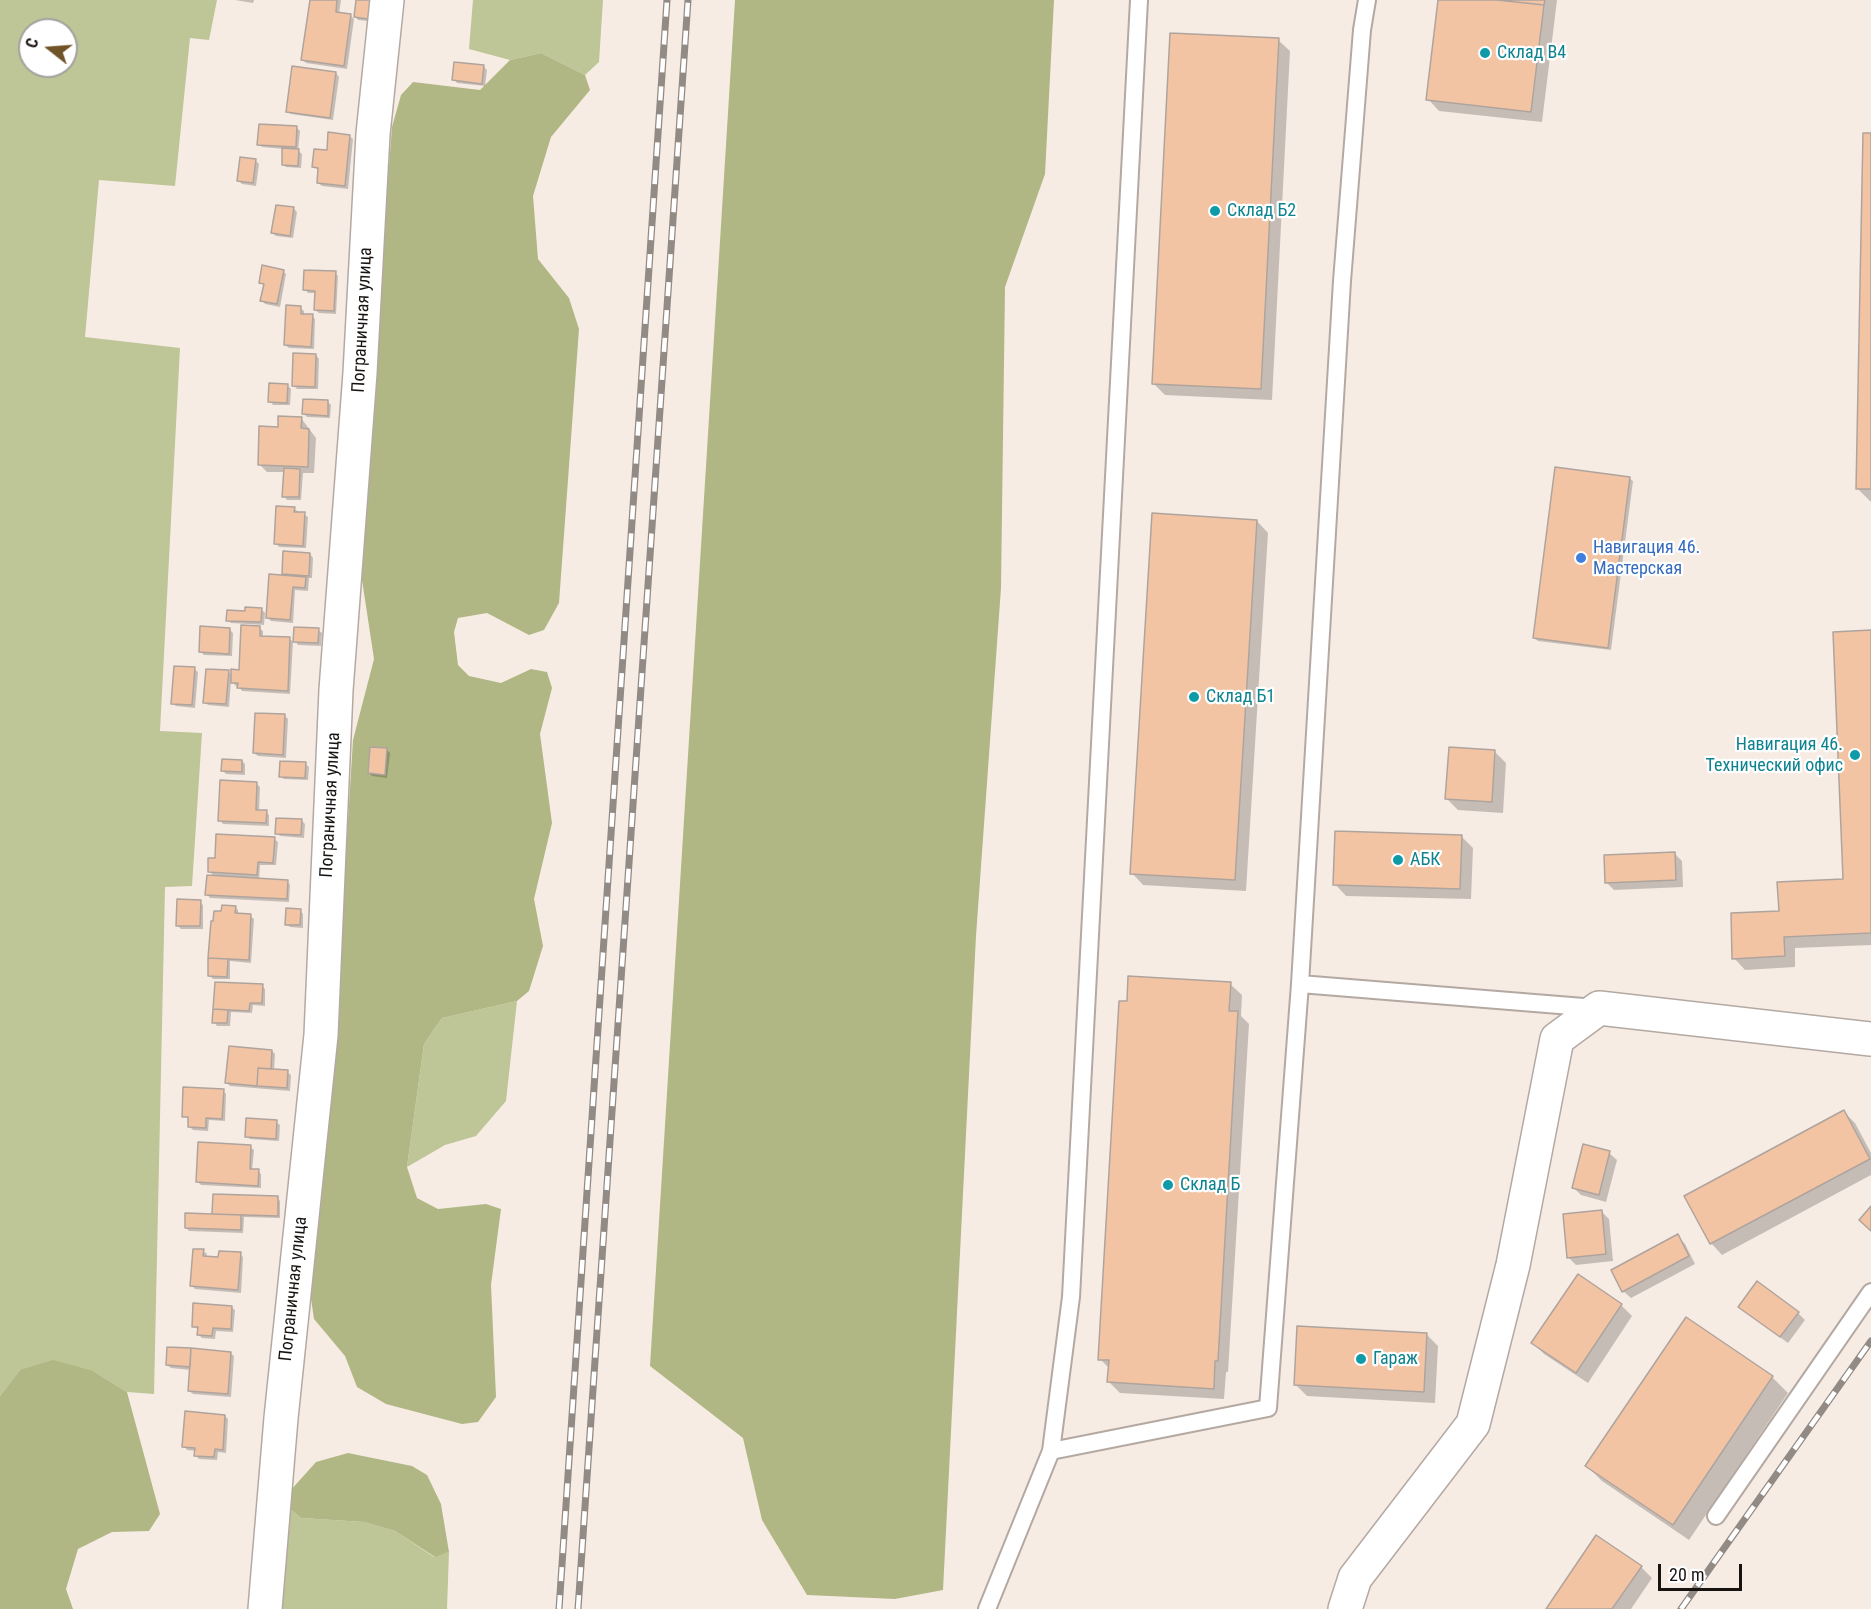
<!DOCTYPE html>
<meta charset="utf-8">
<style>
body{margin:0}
#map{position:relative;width:1871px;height:1609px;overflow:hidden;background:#f7ece4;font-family:"Roboto Condensed",sans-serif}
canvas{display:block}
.north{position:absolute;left:18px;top:18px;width:60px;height:60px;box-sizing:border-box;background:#fff;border:2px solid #a2a19f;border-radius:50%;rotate:287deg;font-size:16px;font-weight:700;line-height:24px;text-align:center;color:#171310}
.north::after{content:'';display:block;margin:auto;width:21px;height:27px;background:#705427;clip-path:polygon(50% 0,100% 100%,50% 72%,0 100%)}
.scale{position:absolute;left:1658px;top:1564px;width:84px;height:27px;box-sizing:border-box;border:3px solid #171310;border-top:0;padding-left:8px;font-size:18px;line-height:21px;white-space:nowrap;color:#171310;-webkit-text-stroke:4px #fff;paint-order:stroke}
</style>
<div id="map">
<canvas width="1871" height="1609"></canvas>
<div class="north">С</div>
<div class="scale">20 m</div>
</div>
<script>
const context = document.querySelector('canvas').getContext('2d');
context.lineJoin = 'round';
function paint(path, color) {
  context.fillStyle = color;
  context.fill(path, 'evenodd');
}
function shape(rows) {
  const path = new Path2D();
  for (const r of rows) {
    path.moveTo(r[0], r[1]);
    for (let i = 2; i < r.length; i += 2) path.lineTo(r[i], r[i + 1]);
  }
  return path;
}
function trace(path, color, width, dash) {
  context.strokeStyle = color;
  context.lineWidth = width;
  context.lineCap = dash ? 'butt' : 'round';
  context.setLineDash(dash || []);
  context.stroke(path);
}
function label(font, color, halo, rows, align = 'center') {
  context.font = font + ' "Roboto Condensed",sans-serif';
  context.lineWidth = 4.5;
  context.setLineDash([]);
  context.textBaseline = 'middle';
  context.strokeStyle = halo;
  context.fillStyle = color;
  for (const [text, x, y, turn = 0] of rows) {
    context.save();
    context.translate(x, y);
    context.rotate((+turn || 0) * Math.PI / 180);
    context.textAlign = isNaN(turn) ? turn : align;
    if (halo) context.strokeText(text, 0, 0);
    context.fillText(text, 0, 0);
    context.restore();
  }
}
const green = shape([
 [0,0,217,0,209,40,190,38,175,186,99,180,85,337,180,348,160,731,202,733,192,886,165,887,154,1394,127,1392,93,1371,20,1370,0,1396],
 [30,30,66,30,66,66,30,66],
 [473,0,603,0,599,62,585,75,541,53,510,60,469,49],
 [517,1001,506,1101,476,1136,445,1145,407,1167,424,1044,442,1018],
 [289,1508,301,1518,364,1522,395,1531,434,1557,449,1552,447,1609,282,1609]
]);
const forest = shape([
 [735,0,1054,0,1045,174,1005,287,1001,588,976,936,943,1590,895,1599,807,1595,762,1520,743,1438,650,1366],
 [541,53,585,75,590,90,551,137,533,196,538,259,569,298,579,329,559,603,544,630,529,635,487,613,458,618,454,632,458,665,469,676,501,683,531,669,547,672,552,688,540,734,552,823,534,899,543,946,529,991,517,1001,442,1018,424,1044,407,1167,417,1198,438,1209,486,1204,501,1209,491,1285,496,1397,478,1422,462,1424,386,1404,357,1387,345,1356,314,1319,309,1285,334,1046,353,740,374,659,359,560,392,127,401,95,413,82,480,90,510,60],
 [53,1360,93,1371,127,1392,160,1514,149,1531,112,1532,78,1549,66,1589,73,1609,0,1609,0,1396,20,1370],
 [348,1453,412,1466,427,1475,441,1504,449,1552,435,1557,395,1531,364,1522,301,1518,289,1508,290,1491,316,1462]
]);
const shadow = shape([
 [235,0,254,0,253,3],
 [311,0,341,0,339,14,351,16,354,19,347,69,306,63,303,60],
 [357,0,377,22,358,20,355,16],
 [1439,0,1557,0,1542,122,1439,111,1428,99],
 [1278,40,1290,51,1272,400,1165,395,1153,383],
 [484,67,487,70,485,86,457,83,454,79],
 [336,73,339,77,333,120,291,114,287,111],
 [296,127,300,131,298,151,302,154,301,168,286,167,283,164,284,149,262,147,259,144],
 [1871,134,1871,502,1857,488],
 [349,136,353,139,348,189,322,186,318,183,319,170,314,167,328,152],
 [255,160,259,164,256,186,242,184,239,181],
 [294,209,297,212,293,238,276,236,273,233],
 [283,271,286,274,280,307,265,304,262,300,265,286,261,282],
 [335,273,338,276,336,314,319,313,315,310,316,293,308,293,305,289],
 [300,308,304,311,304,315,312,316,315,319,314,349,289,348,285,345],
 [316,355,319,359,318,389,297,389,293,385],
 [287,385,291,389,290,405,273,405,270,401],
 [328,402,331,405,330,418,307,417,303,413],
 [301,418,316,438,314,473,303,473,301,500,287,500,284,496,285,472,267,472,259,464,279,429],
 [1629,478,1633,481,1611,650,1538,641,1534,638],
 [294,509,308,517,306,548,279,547,276,543],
 [1257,521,1268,533,1246,891,1143,885,1132,873],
 [285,552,310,554,313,558,312,578,309,578,308,591,295,590,293,623,271,621,268,618,283,577],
 [261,609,265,613,264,625,231,623,228,620],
 [259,628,263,631,263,637,290,639,293,642,290,694,242,691,239,686,236,686,231,681,229,707,208,705,205,702,228,672,233,676,240,671],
 [230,630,233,633,232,656,204,655,200,651],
 [318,630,322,633,321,646,298,645,295,641],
 [1871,632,1871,945,1795,948,1795,967,1745,970,1734,958,1780,913,1845,880],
 [194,669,198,672,195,708,176,706,172,703],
 [285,716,288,719,286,758,258,756,254,753],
 [387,750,390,753,387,778,372,776,369,773],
 [1494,751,1506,763,1503,813,1458,810,1447,799],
 [242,761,245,764,245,775,226,774,223,771],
 [305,764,309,767,308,780,284,779,280,776],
 [257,784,260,787,259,811,266,812,269,815,269,826,223,824,220,820],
 [302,821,305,824,304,838,280,836,277,833],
 [1461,836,1473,848,1471,899,1346,896,1335,884],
 [274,839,278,842,276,865,260,865,259,880,287,881,290,885,289,902,210,898,207,894,215,877,209,871,216,860],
 [1675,854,1682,861,1683,887,1614,890,1606,882],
 [200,902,203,905,203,929,181,929,177,925],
 [235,907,238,910,238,915,250,916,254,919,251,963,230,961,230,979,213,979,209,975,212,922,223,912],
 [300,910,303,914,303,928,290,927,286,924],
 [216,984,262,986,265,989,265,1006,253,1005,252,1013,231,1012,230,1026,217,1026,214,1022],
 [1230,984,1242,995,1241,1016,1249,1024,1228,1372,1226,1372,1224,1399,1120,1393,1109,1382,1110,1369,1100,1359,1128,1003],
 [272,1051,275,1054,274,1071,287,1072,291,1075,290,1091,230,1086,227,1083],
 [223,1091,226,1094,225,1121,209,1120,208,1131,193,1130,189,1126,190,1120,184,1116],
 [1844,1112,1855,1123,1871,1153,1871,1175,1722,1255,1711,1243],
 [276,1122,280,1125,279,1141,250,1139,246,1136],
 [250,1147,254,1150,252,1171,258,1171,261,1174,261,1188,201,1185,198,1182],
 [1609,1153,1617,1160,1606,1202,1581,1195,1574,1188],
 [277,1197,280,1201,280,1218,244,1217,243,1233,189,1231,186,1228,214,1215],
 [1602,1212,1609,1219,1613,1261,1576,1265,1568,1257],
 [1677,1236,1685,1244,1695,1264,1631,1298,1623,1291],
 [203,1251,207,1254,206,1258,220,1259,240,1254,243,1257,241,1293,195,1289,191,1285],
 [1621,1305,1632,1316,1588,1383,1544,1354,1533,1343],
 [231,1307,235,1310,233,1332,216,1331,215,1339,202,1338,199,1335,199,1330,193,1326],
 [1798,1313,1805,1320,1788,1343,1748,1314],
 [1686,1319,1773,1378,1788,1393,1689,1540,1602,1481,1587,1466],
 [1426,1334,1438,1346,1435,1403,1307,1396,1296,1385],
 [230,1353,234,1356,231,1397,193,1394,189,1391,191,1370,171,1368,167,1365],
 [225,1416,228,1419,226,1453,218,1452,217,1460,199,1459,195,1455,196,1451,187,1450,184,1446],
 [1641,1567,1652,1578,1631,1609,1548,1609]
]);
const building = shape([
 [310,0,337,0,336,12,351,14,344,66,301,60,310,0],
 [356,0,377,0,375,20,354,17,356,0],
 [1438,0,1497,0,1544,5,1531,112,1426,100,1438,0],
 [1497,0,1545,0,1544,5,1497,0],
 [1170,33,1279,38,1261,389,1152,384,1170,33],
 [454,62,484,65,482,84,452,80,454,62],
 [292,66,336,72,330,118,286,112,292,66],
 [259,124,297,126,296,147,257,145,259,124],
 [328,132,350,135,345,186,317,183,318,168,312,167,314,149,327,150,328,132],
 [1863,133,1871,133,1871,489,1856,489,1863,133],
 [282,148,299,149,298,166,282,165,282,148],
 [240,157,256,159,253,183,237,181,240,157],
 [276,205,294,207,290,236,271,233,276,205],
 [262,265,284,270,277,304,260,301,264,284,259,283,262,265],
 [304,270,336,271,334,311,314,310,315,291,303,290,304,270],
 [286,305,301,306,301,314,313,314,311,347,284,345,286,305],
 [293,353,316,354,315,387,292,386,293,353],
 [269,383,288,384,287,403,268,402,269,383],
 [303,399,328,400,328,416,302,414,303,399],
 [278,416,302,417,301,428,309,429,308,467,258,465,259,426,278,427,278,416],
 [1555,467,1630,477,1608,648,1533,638,1555,467],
 [284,468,300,469,299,497,282,497,284,468],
 [276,506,295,507,294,512,305,512,303,546,274,544,276,506],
 [1152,513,1257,520,1235,880,1130,874,1152,513],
 [283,551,310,553,309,576,282,574,283,551],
 [269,574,306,577,305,588,293,587,290,620,266,618,269,574],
 [245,607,262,608,261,622,226,621,227,610,245,611,245,607],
 [241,625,260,626,260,636,290,637,288,691,237,688,238,683,231,683,231,669,239,670,241,625],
 [200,626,230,628,229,654,199,652,200,626],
 [294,627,319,628,318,643,293,642,294,627],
 [1871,630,1871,933,1784,937,1785,956,1732,959,1731,913,1779,911,1777,882,1843,879,1833,632,1871,630],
 [174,666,195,667,192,705,171,704,174,666],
 [206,669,229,670,226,704,203,703,206,669],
 [255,713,285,714,283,755,253,753,255,713],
 [370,747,387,748,385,775,368,773,370,747],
 [1449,747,1495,750,1492,802,1445,799,1449,747],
 [222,759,242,760,242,772,221,771,222,759],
 [280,761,306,762,305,778,279,777,280,761],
 [220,780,257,782,256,810,267,810,266,823,218,821,220,780],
 [276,818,302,819,301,835,275,834,276,818],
 [1335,831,1462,835,1460,889,1333,885,1335,831],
 [216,834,275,837,273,863,258,862,257,875,208,872,208,858,215,858,216,834],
 [1675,852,1676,880,1605,883,1604,855,1675,852],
 [207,875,288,880,287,899,205,895,207,875],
 [177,899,201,900,200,926,176,926,177,899],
 [222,905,236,906,235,913,251,914,249,960,208,958,211,921,213,921,214,911,221,911,222,905],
 [286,908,301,909,300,925,285,925,286,908],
 [208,958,228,959,227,977,208,976,208,958],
 [1128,976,1231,982,1229,1011,1238,1011,1218,1361,1215,1361,1214,1389,1107,1382,1109,1360,1098,1360,1119,1001,1127,1001,1128,976],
 [215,982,263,984,262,1003,250,1003,249,1011,213,1009,215,982],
 [213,1009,228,1010,227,1023,212,1023,213,1009],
 [229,1046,272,1050,271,1069,258,1068,257,1086,225,1083,229,1046],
 [258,1068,288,1070,287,1088,257,1086,258,1068],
 [183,1087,224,1089,222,1119,206,1118,206,1128,188,1127,188,1117,182,1117,183,1087],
 [1844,1110,1870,1159,1710,1244,1684,1196,1844,1110],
 [246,1118,277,1120,276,1139,245,1137,246,1118],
 [198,1142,251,1145,250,1169,259,1169,258,1186,196,1182,198,1142],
 [1583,1144,1610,1151,1599,1195,1572,1188,1583,1144],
 [213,1194,278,1196,278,1216,212,1214,213,1194],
 [1871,1206,1871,1231,1859,1220,1871,1206],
 [1602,1210,1606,1254,1567,1258,1563,1214,1602,1210],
 [185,1213,241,1215,241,1230,185,1228,185,1213],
 [1678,1234,1689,1256,1622,1292,1611,1270,1678,1234],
 [193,1249,204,1249,203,1256,218,1257,219,1251,241,1252,238,1290,190,1286,193,1249],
 [1578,1274,1622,1304,1576,1373,1531,1343,1578,1274],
 [1757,1281,1799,1312,1780,1337,1738,1307,1757,1281],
 [193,1303,232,1306,231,1329,213,1328,212,1336,197,1335,198,1327,192,1327,193,1303],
 [1686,1317,1773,1376,1673,1525,1585,1466,1686,1317],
 [1297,1326,1427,1333,1424,1392,1294,1385,1297,1326],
 [167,1347,191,1348,190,1367,166,1365,167,1347],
 [191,1348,231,1352,228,1394,188,1391,191,1348],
 [185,1411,225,1415,223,1450,215,1449,214,1457,194,1456,195,1448,182,1447,185,1411],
 [1596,1535,1642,1566,1612,1609,1546,1609,1596,1535]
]);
const lane = shape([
 [1367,0,1362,30,1342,281,1300,984,1596,1008],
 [1051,1451,1268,1408,1300,984],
 [1716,1516,1871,1292],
 [987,1609,1051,1451,1071,1297,1139,0]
]);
const street = shape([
 [265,1609,281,1418,321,1035,336,690,360,373,373,134,387,0],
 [1345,1609,1355,1578,1473,1424,1513,1265,1557,1039,1599,1008,1871,1039]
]);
const rail = shape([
 [559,1609,667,0],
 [578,1609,688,0],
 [1681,1609,1871,1341]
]);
const markers = [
 [1485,53,6,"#0f9aa8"],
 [1215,211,6,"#0f9aa8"],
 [1581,558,6,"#3f7fe0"],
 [1194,697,6,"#0f9aa8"],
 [1855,755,6,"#0f9aa8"],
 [1398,860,6,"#0f9aa8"],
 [1168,1185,6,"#0f9aa8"],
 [1361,1359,6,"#0f9aa8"]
];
const cultureNames = [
 ["Склад В4",1497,53],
 ["Склад Б2",1227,211],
 ["Склад Б1",1206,697],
 ["Навигация 46.",1843,745,"right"],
 ["Технический офис",1843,766,"right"],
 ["АБК",1410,860],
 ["Склад Б",1180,1185],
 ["Гараж",1373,1359]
];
const streetNames = [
 ["Пограничная улица",363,320,-87],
 ["Пограничная улица",331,805,-87],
 ["Пограничная улица",294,1289,-84]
];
const shopNames = [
 ["Навигация 46.",1593,548],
 ["Мастерская",1593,569]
];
paint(green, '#bec597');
paint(forest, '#b0b784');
paint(shadow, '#0003');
paint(building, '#f3c4a4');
trace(building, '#afa49d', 1.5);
trace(lane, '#b4a9a2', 20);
trace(street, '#b4a9a2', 36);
trace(lane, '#fff', 16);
trace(street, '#fff', 33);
trace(rail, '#928a84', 7);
trace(rail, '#fff', 4.5, [14]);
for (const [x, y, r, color] of markers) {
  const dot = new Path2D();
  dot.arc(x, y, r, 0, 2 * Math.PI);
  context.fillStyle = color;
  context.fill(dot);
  trace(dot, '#fff', 2);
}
label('18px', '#0d838f', '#fff', cultureNames, 'left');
label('18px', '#171310', '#fff', streetNames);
label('18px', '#366cbe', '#fff', shopNames, 'left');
</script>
